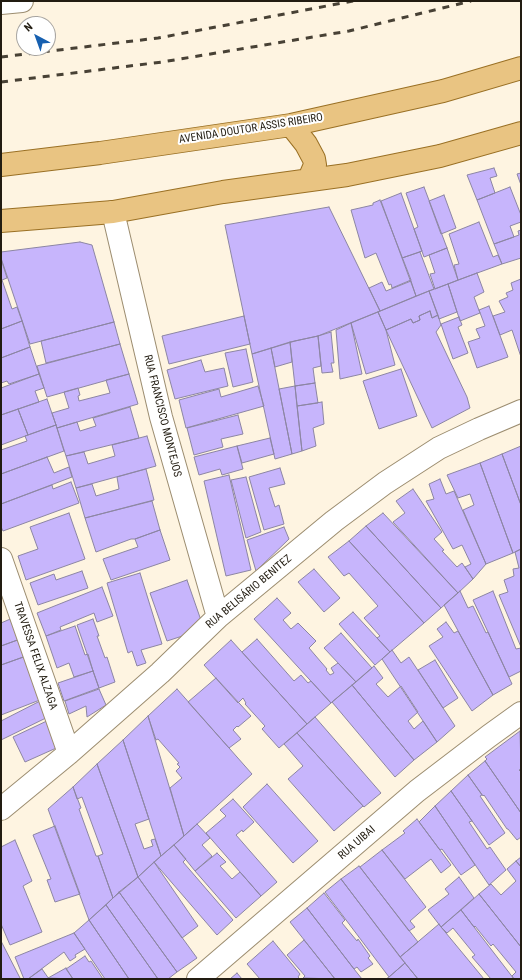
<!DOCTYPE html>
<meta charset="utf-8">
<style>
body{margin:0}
#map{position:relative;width:522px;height:980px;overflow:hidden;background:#fef4e1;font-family:"Roboto Condensed",sans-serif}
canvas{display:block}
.frame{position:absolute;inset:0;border:2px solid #221c11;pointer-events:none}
.north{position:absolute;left:16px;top:16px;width:40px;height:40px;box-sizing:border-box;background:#fff;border:1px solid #a7a4a0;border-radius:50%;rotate:319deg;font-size:11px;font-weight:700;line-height:16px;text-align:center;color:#221c11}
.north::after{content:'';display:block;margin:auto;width:14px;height:18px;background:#1760b0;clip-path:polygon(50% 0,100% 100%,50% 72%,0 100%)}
</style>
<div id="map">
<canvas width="522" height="980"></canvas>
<div class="frame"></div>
<div class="north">N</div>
</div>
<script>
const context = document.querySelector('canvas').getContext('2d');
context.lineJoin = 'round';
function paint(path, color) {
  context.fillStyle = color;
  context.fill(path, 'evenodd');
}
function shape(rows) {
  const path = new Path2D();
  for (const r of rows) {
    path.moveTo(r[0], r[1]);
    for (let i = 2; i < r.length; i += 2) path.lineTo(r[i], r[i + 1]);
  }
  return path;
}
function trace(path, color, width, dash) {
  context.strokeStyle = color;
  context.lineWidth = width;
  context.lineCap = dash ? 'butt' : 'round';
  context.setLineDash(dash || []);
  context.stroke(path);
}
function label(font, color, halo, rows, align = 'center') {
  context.font = font + ' "Roboto Condensed",sans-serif';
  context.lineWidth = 4;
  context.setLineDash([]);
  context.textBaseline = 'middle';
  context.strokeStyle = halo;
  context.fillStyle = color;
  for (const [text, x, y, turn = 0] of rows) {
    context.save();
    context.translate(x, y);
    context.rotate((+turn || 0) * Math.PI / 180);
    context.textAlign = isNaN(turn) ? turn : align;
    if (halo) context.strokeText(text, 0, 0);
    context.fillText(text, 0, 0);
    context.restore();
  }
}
const building = shape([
 [494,168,497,176,490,178,495,193,477,200,467,175,494,168],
 [521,173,521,185,517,174,521,173],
 [424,187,447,248,424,257,414,229,418,227,406,193,424,187],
 [510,187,521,215,521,222,510,226,514,237,494,244,477,200,510,187],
 [401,193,422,251,402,258,381,201,401,193],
 [444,195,456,228,441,234,429,201,444,195],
 [380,200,411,280,392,288,391,284,389,285,376,253,365,258,351,210,373,205,373,203,380,200],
 [329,207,380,311,318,336,295,341,252,354,225,225,329,207],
 [479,222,493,257,498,255,502,264,458,280,454,265,459,264,449,234,479,222],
 [521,230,521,258,502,264,494,244,519,235,518,231,521,230],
 [80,242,92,245,114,322,30,344,1,258,1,252,80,242],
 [447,248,458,280,435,289,430,274,435,273,429,255,447,248],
 [420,252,434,289,416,296,402,258,420,252],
 [1,259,7,278,2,280,12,309,17,307,22,321,1,329,1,259],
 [477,273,484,292,474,297,480,313,460,321,448,284,477,273],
 [521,279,521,357,512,330,500,335,493,316,505,312,499,301,508,297,506,293,513,290,511,283,521,279],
 [411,281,416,296,380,311,369,288,382,282,386,291,411,281],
 [448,284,457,312,439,319,429,291,448,284],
 [429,291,438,315,432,318,430,311,419,316,420,320,413,323,411,319,386,330,378,312,429,291],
 [489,306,508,357,477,368,468,342,480,338,476,329,485,326,479,310,489,306],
 [430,311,432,318,438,315,441,325,436,332,467,397,470,408,432,428,386,330,411,319,413,323,420,320,419,316,430,311],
 [378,312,386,330,395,365,366,374,351,323,378,312],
 [244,316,250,344,169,364,162,336,244,316],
 [459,317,462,325,458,327,468,353,453,359,441,324,459,317],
 [22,321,30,347,1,358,1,329,22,321],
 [114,322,120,344,46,363,41,341,114,322],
 [351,323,362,374,340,379,336,330,351,323],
 [331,332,334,363,331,363,333,372,322,373,318,336,331,332],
 [318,336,321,366,313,368,315,383,295,386,290,342,318,336],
 [290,342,292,362,275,367,271,348,290,342],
 [120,344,129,374,47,397,37,366,120,344],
 [30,347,39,374,9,384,7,381,1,383,1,358,30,347],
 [271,348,292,454,275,459,252,354,271,348],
 [246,349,253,382,233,387,225,353,246,349],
 [201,360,205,372,224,368,228,386,175,399,167,370,201,360],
 [401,369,417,416,379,429,363,381,401,369],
 [39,374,44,388,35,391,39,402,1,415,1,388,39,374],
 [129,374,138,404,57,428,52,413,69,408,64,392,78,388,80,395,78,396,79,401,110,393,106,380,129,374],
 [315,383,318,403,297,406,295,386,315,383],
 [258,386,264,406,186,428,179,400,219,389,221,397,258,386],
 [295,386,302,451,292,454,279,389,295,386],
 [47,399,56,425,28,435,18,409,47,399],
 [322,402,324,424,313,428,316,446,302,451,297,406,322,402],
 [130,407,139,438,66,456,57,428,77,422,80,431,96,426,93,418,130,407],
 [18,409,28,435,1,445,1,415,18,409],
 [238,415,243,434,221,439,223,447,194,455,187,428,238,415],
 [56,425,64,451,1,474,1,450,27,441,25,436,56,425],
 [147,436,156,466,76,488,66,456,84,452,88,464,115,456,112,445,147,436],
 [270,438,274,454,242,463,237,446,270,438],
 [237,446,243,469,222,475,220,469,199,475,194,457,237,446],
 [521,446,521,505,502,454,521,446],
 [502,454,521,505,521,549,513,553,480,463,502,454],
 [47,457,54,473,69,467,72,477,1,504,1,474,47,457],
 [480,463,513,553,486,564,463,510,474,505,470,494,458,498,447,475,480,463],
 [280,468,285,484,269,488,275,507,279,505,284,524,264,530,249,477,280,468],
 [146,469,154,500,85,518,76,488,92,484,96,496,119,489,117,477,146,469],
 [229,475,251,570,226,576,204,481,229,475],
 [246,477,261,532,246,538,231,480,246,477],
 [440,479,446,494,454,491,486,564,473,579,465,567,471,564,462,545,453,549,426,501,434,499,429,484,440,479],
 [71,482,79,503,3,531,1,527,1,504,52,485,53,489,71,482],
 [413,489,442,532,434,539,444,550,442,551,457,567,462,563,473,579,458,593,393,522,405,513,396,501,413,489],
 [152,501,160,530,135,539,131,539,96,552,85,518,152,501],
 [69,513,85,559,26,580,18,556,38,549,30,527,69,513],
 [383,513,458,593,441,608,366,526,383,513],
 [366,526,441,608,424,623,349,541,366,526],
 [284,527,289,539,256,571,247,540,284,527],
 [160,530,170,560,111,580,103,559,138,547,135,539,160,530],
 [349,541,424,623,390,652,377,638,380,636,364,618,378,606,349,573,344,576,328,557,349,541],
 [521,549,521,647,499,595,508,592,504,580,514,576,513,569,519,568,515,552,521,549],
 [314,569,340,598,324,612,298,582,314,569],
 [82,571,88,588,38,605,30,583,54,574,56,580,82,571],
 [140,573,162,644,141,650,146,663,137,666,132,651,128,653,107,583,140,573],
 [187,580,204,629,167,641,150,593,187,580],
 [102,587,113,616,97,622,94,613,60,627,61,630,46,636,37,613,102,587],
 [460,591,468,608,473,606,486,633,488,632,512,684,493,695,444,605,460,591],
 [493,591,516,649,521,648,521,671,509,677,473,600,493,591],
 [277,598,291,613,283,620,291,629,298,623,316,641,309,648,327,669,326,670,330,675,334,673,331,668,338,663,356,682,331,703,254,619,277,598],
 [353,612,390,652,375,665,339,624,353,612],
 [15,617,23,638,1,646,1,623,15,617],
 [93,619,99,636,97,636,105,658,107,657,115,682,99,688,77,625,93,619],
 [446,622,454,633,458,631,493,695,472,711,429,646,443,637,437,629,446,622],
 [75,626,85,655,88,654,93,671,74,677,69,663,57,668,46,636,75,626],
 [341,633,372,668,356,682,324,648,341,633],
 [23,638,29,655,1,665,1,646,23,638],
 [257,639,294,681,301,675,308,683,311,681,331,703,307,724,242,652,257,639],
 [231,640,307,724,279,748,262,729,265,726,245,704,246,703,243,698,238,703,204,665,231,640],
 [392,650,401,663,409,657,455,726,437,742,382,659,392,650],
 [29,655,45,698,1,715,1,665,29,655],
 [435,660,458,698,443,708,418,670,435,660],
 [374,666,383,678,376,684,388,697,401,686,418,712,408,721,414,729,423,721,437,742,414,760,352,685,374,666],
 [93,671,99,688,64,701,58,683,93,671],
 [216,678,251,716,238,727,237,726,233,730,241,739,229,748,188,702,216,678],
 [352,685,414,760,395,777,332,702,352,685],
 [99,689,106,705,87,717,86,706,69,714,65,701,99,689],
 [177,689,252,774,184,836,170,788,182,778,176,771,180,767,177,764,179,763,158,739,156,740,148,716,177,689],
 [44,699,52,715,1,740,1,721,44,699],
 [148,716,184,836,161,856,123,740,148,716],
 [315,717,381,793,364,807,297,733,315,717],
 [51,719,63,745,25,762,13,737,51,719],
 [520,731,521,769,519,770,521,772,521,813,485,761,487,759,485,757,520,731],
 [297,733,363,806,334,831,288,779,303,766,284,744,297,733],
 [123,740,149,819,135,824,144,849,153,846,151,840,155,839,161,856,138,877,97,764,123,740],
 [485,761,521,813,521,837,517,840,508,829,507,829,484,795,483,796,468,775,485,761],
 [97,764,138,877,113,898,98,856,103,854,82,797,77,799,73,787,97,764],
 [468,775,482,795,480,796,505,833,489,845,451,791,468,775],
 [267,784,318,841,293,863,243,807,267,784],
 [73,787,81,808,79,809,96,856,98,856,113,898,89,920,48,809,73,787],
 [451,791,472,821,469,822,487,849,490,847,506,870,489,885,435,806,451,791],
 [233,799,254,822,243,832,242,830,236,835,277,882,261,896,206,833,226,816,220,810,233,799],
 [435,806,475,865,461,875,442,849,440,850,419,822,435,806],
 [417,819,451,865,441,873,431,859,405,879,382,850,405,833,403,831,417,819],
 [197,824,210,838,202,845,212,856,195,871,174,845,197,824],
 [55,826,80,894,55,902,47,880,51,879,33,835,55,826],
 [15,840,32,881,23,886,42,932,10,945,1,924,1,847,15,840],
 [174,845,186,859,183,862,233,920,217,935,154,862,174,845],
 [382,850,426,907,410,921,415,927,409,931,360,867,382,850],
 [217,853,226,862,220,866,232,879,240,872,261,896,236,918,195,871,217,853],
 [521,857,521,867,516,861,521,857],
 [516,861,521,867,521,947,479,894,491,884,501,895,516,881,507,869,516,861],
 [154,862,198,926,182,938,138,877,154,862],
 [359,866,418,942,400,957,341,879,359,866],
 [138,877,197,958,177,972,119,892,138,877],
 [459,877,474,898,441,927,428,910,449,894,445,889,459,877],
 [341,879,405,963,389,977,325,892,341,879],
 [119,892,177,972,168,979,158,979,106,905,119,892],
 [324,893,345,920,342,923,357,941,358,939,370,956,368,958,373,964,361,972,357,967,354,969,307,908,324,893],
 [479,894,521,947,521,979,514,979,512,976,516,972,493,944,491,946,475,926,474,927,461,910,479,894],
 [106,905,158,979,129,979,89,920,106,905],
 [307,908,354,969,362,979,335,979,290,922,307,908],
 [461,910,474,927,514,979,491,979,472,957,475,955,453,928,447,933,441,927,461,910],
 [89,920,129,979,105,979,74,933,89,920],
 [439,924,441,927,484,979,418,979,405,963,400,957,439,924],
 [74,933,85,949,75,955,76,957,70,961,64,952,28,979,24,979,15,957,74,933],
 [304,940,316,955,335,979,303,978,305,976,287,955,304,940],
 [1,941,20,978,19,979,1,979,1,941],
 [273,941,300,974,298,977,300,979,260,979,247,964,273,941],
 [85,956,89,962,91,961,103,979,73,979,66,969,85,956],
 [405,963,418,979,386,979,389,977,405,963],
 [66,968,73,979,48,978,66,968],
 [42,969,49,979,28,979,42,969],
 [237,973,242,979,230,979,237,973]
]);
const minor = shape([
 [1,3,22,1],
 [113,212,161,417,218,617],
 [1,559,69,753],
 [1,809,69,753,160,673,218,617,334,521,385,483,439,448,479,429,521,411],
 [198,979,417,791,489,736,521,713]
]);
const primary = shape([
 [291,125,306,144,314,159,315,165,309,179],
 [1,165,100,153,291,125,443,91,521,68],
 [1,221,113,212,223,192,347,175,440,156,521,133]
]);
const rail = shape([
 [1,57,158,38,353,1],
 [1,82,162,62,349,31,471,1]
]);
const streetNames = [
 ["AVENIDA DOUTOR ASSIS RIBEIRO",251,129,-9],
 ["RUA FRANCISCO MONTEJOS",162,416,76],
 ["RUA BELISÁRIO BENITEZ",249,592,-40],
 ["TRAVESSA FELIX ALZAGA",35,656,71],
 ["RUA UIBAI",357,843,-41]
];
paint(building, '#c7b5fc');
trace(building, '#8c85a3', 1);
trace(minor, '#9c8d70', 24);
trace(primary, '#9a7024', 24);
trace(minor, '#fff', 22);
trace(primary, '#e9c482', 22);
trace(rail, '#484135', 3, [7, 7]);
label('11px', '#221c11', '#fff', streetNames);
</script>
